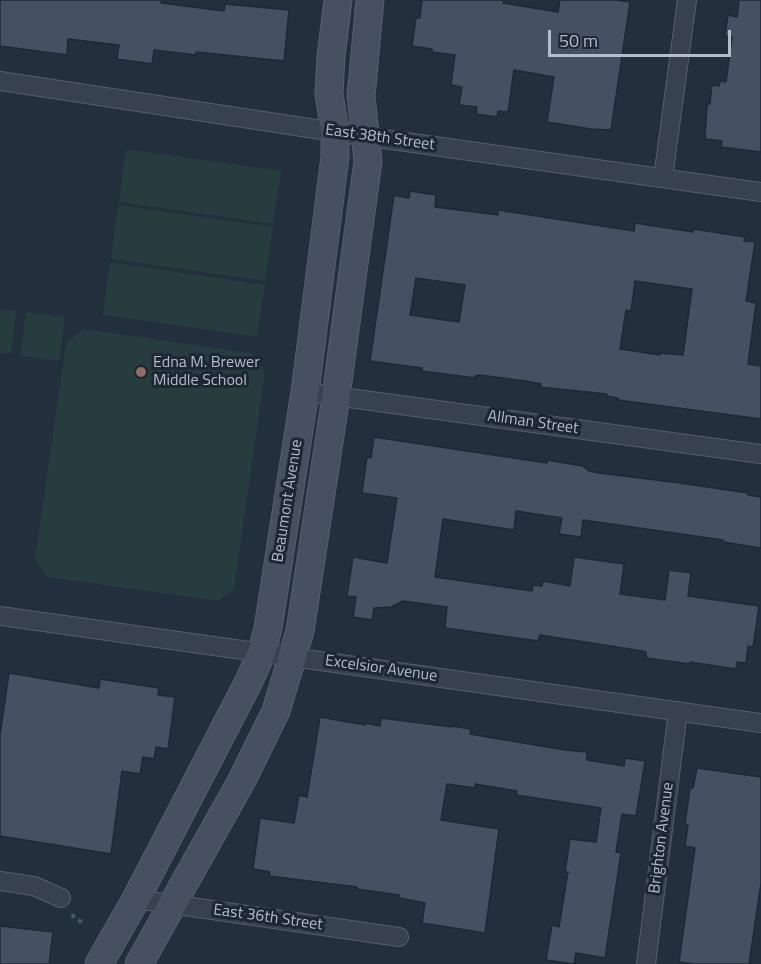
<!DOCTYPE html>
<style>
body{margin:0}
#map{position:relative;width:761px;height:964px;overflow:hidden;background:#242f3e;font-family:"Titillium Web",sans-serif}
canvas{display:block}
.scale{position:absolute;left:548px;top:30px;width:183px;height:27px;box-sizing:border-box;border:3px solid #b4bcc9;border-top:0;padding-left:8px;font-size:18px;line-height:21px;white-space:nowrap;color:#b4bcc9;-webkit-text-stroke:4px #1d2633;paint-order:stroke}
</style>
<div id="map">
<canvas width="761" height="964"></canvas>
<div class="scale">50 m</div>
</div>
<script>
const context = document.querySelector('canvas').getContext('2d');
context.lineJoin = 'round';
function paint(path, color) {
  context.fillStyle = color;
  context.fill(path, 'evenodd');
}
function shape(rows) {
  const path = new Path2D();
  for (const r of rows) {
    path.moveTo(r[0], r[1]);
    for (let i = 2; i < r.length; i += 2) path.lineTo(r[i], r[i + 1]);
  }
  return path;
}
function trace(path, color, width, dash) {
  context.strokeStyle = color;
  context.lineWidth = width;
  context.lineCap = dash ? 'butt' : 'round';
  context.setLineDash(dash || []);
  context.stroke(path);
}
function label(font, color, halo, rows, align = 'center') {
  context.font = font + ' "Titillium Web",sans-serif';
  context.lineWidth = 6;
  context.setLineDash([]);
  context.textBaseline = 'middle';
  context.strokeStyle = halo;
  context.fillStyle = color;
  for (const [text, x, y, turn = 0] of rows) {
    context.save();
    context.translate(x, y);
    context.rotate((+turn || 0) * Math.PI / 180);
    context.textAlign = isNaN(turn) ? turn : align;
    if (halo) context.strokeText(text, 0, 0);
    context.fillText(text, 0, 0);
    context.restore();
  }
}
const green = shape([
 [126,149,281,171,273,224,119,202],
 [118,205,273,227,265,281,111,259],
 [110,262,265,285,257,337,103,315],
 [0,309,16,311,11,354,0,353],
 [26,312,65,317,59,361,20,356],
 [83,329,252,353,265,372,234,589,218,601,47,577,35,559,66,343]
]);
const building = shape([
 [0,0,162,0,161,3,224,11,225,4,289,10,284,61,196,52,196,55,154,50,152,64,117,59,119,45,68,39,67,55,0,46,0,0],
 [422,0,504,0,503,3,558,12,560,0,616,0,630,2,611,130,591,129,547,122,554,77,514,70,508,112,498,111,497,117,476,114,477,107,459,105,462,87,451,85,455,55,432,52,432,49,412,46,416,18,420,18,422,0],
 [739,0,761,0,761,152,721,147,722,141,705,139,707,104,710,104,712,85,719,86,720,81,726,82,732,37,725,36,728,15,737,17,739,0],
 [410,191,436,195,435,207,498,215,498,210,634,231,635,223,693,232,694,229,745,237,744,241,755,242,746,301,756,303,748,364,761,366,761,419,618,400,618,398,606,396,607,394,540,387,541,384,525,381,480,375,475,376,475,378,422,371,422,368,370,361,394,195,409,198,410,191],
 [416,278,465,285,459,322,410,315,416,278],
 [635,281,692,289,683,355,660,353,660,355,620,349,626,310,631,311,635,281],
 [374,437,547,463,547,460,583,466,589,471,599,473,680,483,748,493,748,495,761,497,761,548,723,542,723,540,583,520,581,537,559,534,562,518,516,511,514,530,443,519,435,577,532,591,533,585,542,586,543,581,570,586,574,557,624,564,620,594,665,600,669,570,691,573,688,596,759,606,753,647,748,646,746,663,737,662,736,669,690,662,690,664,646,658,646,652,636,650,540,635,538,641,445,628,447,607,403,601,391,607,374,608,372,620,353,617,356,597,347,596,353,557,387,563,397,498,362,493,367,457,371,458,374,437],
 [9,673,99,688,100,679,159,688,158,695,175,697,168,749,156,747,154,759,143,757,140,774,122,771,111,854,0,836,0,735,9,673],
 [320,717,365,725,365,723,380,726,381,718,452,727,452,726,471,729,470,734,565,750,587,752,587,760,624,766,625,758,645,761,636,816,622,814,616,852,621,853,605,958,576,953,574,964,546,960,552,925,559,927,568,872,565,872,570,839,596,842,601,808,516,795,517,791,475,784,475,788,447,784,441,820,499,829,485,933,422,923,425,903,399,898,399,895,357,889,357,887,269,876,270,872,253,869,260,818,294,823,299,795,307,797,320,717],
 [697,768,761,777,761,883,749,964,694,964,679,962,695,848,685,846,688,825,685,824,690,788,693,788,697,768],
 [0,926,53,932,49,964,0,964,0,926]
]);
const path = shape([
 [72,914,75,919,85,923]
]);
const minor = shape([
 [0,81,335,132,761,192],
 [663,178,687,0],
 [305,392,761,454],
 [0,616,761,723],
 [0,881,34,886,61,898],
 [136,899,399,937],
 [646,964,678,711]
]);
const secondary = shape([
 [99,964,136,899,248,683,262,652,268,628,305,392,335,157,335,132,329,94,331,56,338,0],
 [139,964,242,780,276,711,300,631,336,396,368,161,361,96,370,0]
]);
const markers = [
 [141,372,6,"#8d6e63"]
];
const streetNames = [
 ["East 38th Street",380,138,8],
 ["Allman Street",533,423,8],
 ["Beaumont Avenue",288,501,-81],
 ["Excelsior Avenue",381,669,8],
 ["Brighton Avenue",662,838,-83],
 ["East 36th Street",268,918,8]
];
const poiNames = [
 ["Edna M. Brewer",153,363],
 ["Middle School",153,381]
];
paint(green, '#263c3f');
paint(building, '#455162');
trace(building, '#1f2835', 1.5);
trace(minor, '#565f6c', 20);
trace(secondary, '#565f6c', 29);
trace(path, '#44595c', 4, [4.5, 4.5]);
trace(minor, '#38414e', 18);
trace(secondary, '#465061', 27);
for (const [x, y, r, color] of markers) {
  const dot = new Path2D();
  dot.arc(x, y, r, 0, 2 * Math.PI);
  context.fillStyle = color;
  context.fill(dot);
  trace(dot, '#1d2633', 2);
}
label('16px', '#b4bcc9', '#1d2633', streetNames);
label('16px', '#b4bcc9', '#1d2633', poiNames, 'left');
</script>
